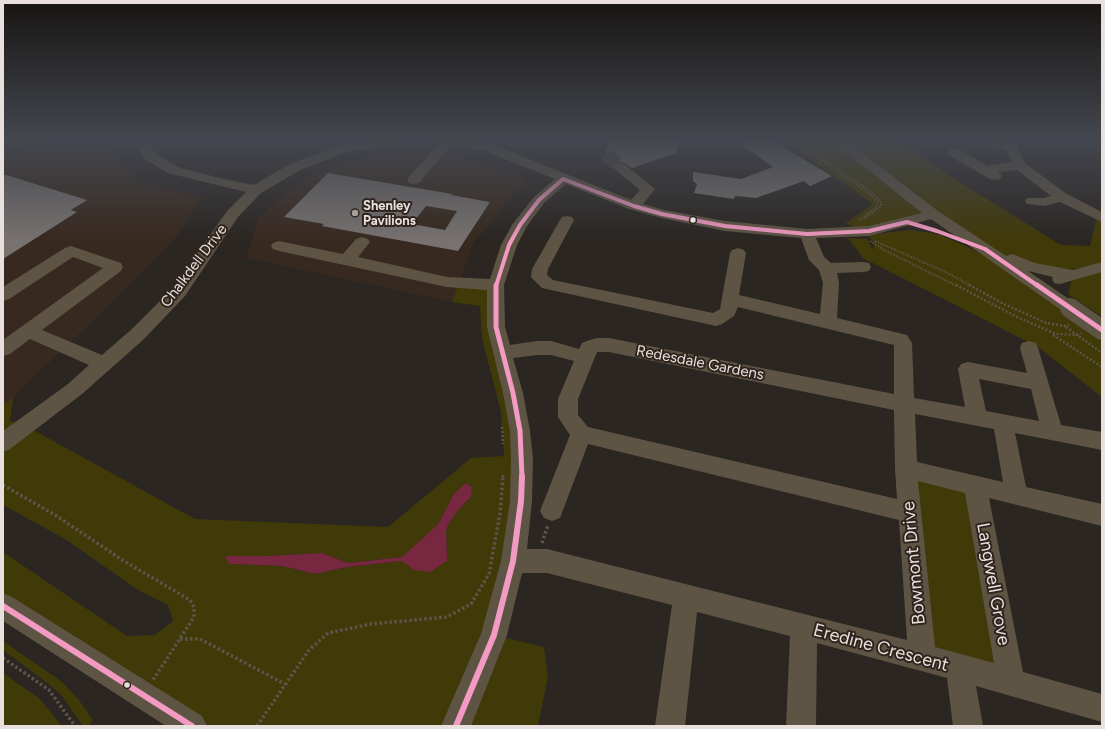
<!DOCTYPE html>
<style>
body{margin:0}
#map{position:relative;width:1105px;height:729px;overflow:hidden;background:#2b2622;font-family:Figtree,sans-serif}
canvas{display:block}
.frame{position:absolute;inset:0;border:4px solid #e7e0dc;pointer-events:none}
</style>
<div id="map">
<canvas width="1105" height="729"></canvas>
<div class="frame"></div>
</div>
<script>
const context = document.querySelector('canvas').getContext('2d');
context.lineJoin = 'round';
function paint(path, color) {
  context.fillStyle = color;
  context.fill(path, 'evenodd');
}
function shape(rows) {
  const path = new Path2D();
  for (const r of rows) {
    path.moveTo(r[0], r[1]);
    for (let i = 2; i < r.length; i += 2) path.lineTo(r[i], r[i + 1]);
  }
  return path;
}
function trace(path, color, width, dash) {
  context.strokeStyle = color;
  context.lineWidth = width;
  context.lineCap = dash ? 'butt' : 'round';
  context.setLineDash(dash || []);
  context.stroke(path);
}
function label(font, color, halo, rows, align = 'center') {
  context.font = font + ' Figtree,sans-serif';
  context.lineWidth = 4;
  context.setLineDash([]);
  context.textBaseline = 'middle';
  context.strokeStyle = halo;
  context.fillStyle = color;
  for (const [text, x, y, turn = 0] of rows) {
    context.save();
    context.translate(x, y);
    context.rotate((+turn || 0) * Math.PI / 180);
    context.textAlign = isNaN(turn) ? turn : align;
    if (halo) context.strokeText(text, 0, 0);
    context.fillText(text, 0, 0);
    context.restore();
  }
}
const built = shape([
 [49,140,101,140,107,142,135,181,202,198,171,244,13,398,3,405,3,150],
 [403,153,456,156,495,168,526,179,474,242,452,302,246,258,259,217,304,178,353,161]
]);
const green = shape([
 [3,140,49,140,3,150],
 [783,140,896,140,953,178,1061,245,1090,246,1096,219,1102,222,1102,268,1058,269,1031,267,988,251,933,214,861,231,846,223,873,204],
 [910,230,938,234,966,246,990,259,1102,339,1102,397,1038,347,863,258,848,238,867,239,873,250,874,243,868,235],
 [1102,269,1102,316,1101,316,1068,294,1071,282,1087,273],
 [458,285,496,287,520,431,494,635,544,647,548,676,538,726,192,726,3,606,3,552,127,636,155,635,173,621,168,605,138,590,65,539,3,505,3,405,13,398,10,421,26,426,195,519,388,527,471,458,504,456,501,412,482,338,480,306,452,302],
 [454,494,469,500,458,509,448,525,446,531,447,561,430,572,408,566,403,561,347,567,315,574,282,566,229,564,225,556,265,556,322,553,347,563,402,557,438,524],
 [910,472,971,488,1006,677,926,654],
 [3,641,62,682,79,700,93,720,89,726,83,726,62,696,50,685,3,650],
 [3,673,40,699,62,726,3,726]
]);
const water = shape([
 [466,483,472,487,471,497,458,510,448,525,446,531,447,561,430,572,414,570,402,561,347,567,315,574,282,566,229,564,225,556,265,556,322,553,348,563,402,557,438,524,454,494]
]);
const building = shape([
 [609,140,680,140,676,153,632,168,623,162,613,162,610,164,604,163],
 [735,140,771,140,832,176,810,186,804,181,756,198,735,196,734,199,694,193,697,184,693,181,693,172,741,179,773,167],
 [328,173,452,194,451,195,490,202,458,251,322,226,324,224,284,217],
 [426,206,457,211,445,230,412,224],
 [3,174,87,200,71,210,77,212,3,259]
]);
const minorTunnel = shape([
 [606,154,618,166]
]);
const pathFar2 = shape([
 [792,140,870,194,878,202,876,208,859,220],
 [796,140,869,190,881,201,881,206,864,219],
 [3,145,18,140],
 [870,241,884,250,957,286],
 [875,241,948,273,971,286]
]);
const pathFar1 = shape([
 [956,285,1015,316,1056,334,1077,335,1081,333],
 [969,285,1002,303,1046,323,1065,326,1069,325],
 [1066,327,1102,353],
 [1053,335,1102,367],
 [502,427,503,444],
 [503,477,503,474]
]);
const path = shape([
 [3,485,55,515,124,561,190,600,194,607,194,617,153,680],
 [542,543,548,525],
 [180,639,200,639,285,684],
 [3,658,49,690,75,726],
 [257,726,309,650,328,633,371,624,447,617,471,604,489,574,500,513,503,476]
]);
const minor = shape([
 [134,140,146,140,155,153,178,167,219,178,254,185,290,164,342,145,374,140,415,140,414,143,409,144,349,151,300,170,261,193,238,217,185,296,144,339,82,394,10,449,3,452,3,431,68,384,89,365,30,339,10,354,3,356,3,340,103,268,73,257,9,299,3,301,3,287,65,248,71,246,121,263,123,267,121,271,42,330,102,355,132,329,173,288,227,211,246,192,168,173,145,159,134,140],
 [424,140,468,140,494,145,631,200,640,190,611,166,613,163,623,163,655,189,643,204,664,210,725,221,807,229,869,226,922,213,831,140,845,140,938,211,1006,256,1012,254,1035,263,1073,270,1102,262,1102,272,1060,284,1054,283,1052,279,1053,277,1028,271,1076,304,1079,308,1076,312,1070,314,1064,312,931,219,869,236,816,238,824,257,831,263,863,262,869,263,871,267,869,271,863,272,837,273,839,283,837,318,907,335,912,343,914,398,965,407,958,369,961,364,968,362,1027,373,1020,348,1022,343,1029,341,1036,343,1038,348,1061,425,1102,432,1102,450,1015,433,1026,487,1102,504,1102,526,989,498,1023,672,1102,694,1102,722,976,686,983,726,953,726,947,678,817,643,816,726,786,726,790,636,697,612,685,726,655,726,672,605,547,573,522,573,507,635,471,726,441,726,481,634,501,561,510,501,511,459,510,431,503,393,487,327,487,290,447,287,279,251,273,249,271,246,273,243,279,241,343,254,356,239,362,237,368,239,370,242,358,257,447,277,490,279,501,245,512,225,534,197,555,179,485,151,452,144,419,183,414,184,409,183,407,180,409,177,439,144,425,143,424,140],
 [566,184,629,209,662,218,725,231,801,238,809,260,819,270,823,283,820,314,739,295,746,253,744,250,738,248,732,250,730,253,720,309,713,313,553,280,547,275,548,269,574,220,572,217,567,216,562,217,560,220,532,269,531,277,542,288,716,326,722,324,734,316,738,307,894,345,894,394,609,338,597,338,590,340,582,343,579,349,551,341,537,341,510,345,505,327,504,285,517,245,527,226,544,203,566,184],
 [597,352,609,352,894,410,895,469,897,499,588,427,578,415,578,399,597,352],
 [537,355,551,355,574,361,558,399,558,417,570,435,540,511,544,518,552,521,560,518,588,444,899,520,907,640,547,549,527,549,532,501,533,459,530,431,523,393,513,358,537,355],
 [979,379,1031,389,1039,421,986,411,979,379],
 [915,414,994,429,1003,482,917,462,915,414],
 [918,481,965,493,994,663,935,647,918,481],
 [985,140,1000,140,1006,142,1007,140,1019,140,1017,147,1026,164,1067,194,1102,212,1102,222,1060,202,1044,206,1027,204,1025,201,1027,198,1044,198,1051,196,1017,170,998,172,1002,176,1000,179,995,180,990,179,948,155,946,152,948,149,958,149,988,166,1012,162,1006,150,993,147,985,140],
 [3,593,12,597,202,716,207,726,166,726,3,621,3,593]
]);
const minorBridge = shape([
 [1070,308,1102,330]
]);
const bus1Far2 = shape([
 [563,179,634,206,662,214,725,226,807,234,869,231,907,222,937,231,985,249,1038,286],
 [496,286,509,245,520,225,539,200,563,179]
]);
const bus1Far1 = shape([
 [496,285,496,327,513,393,520,431,522,477],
 [1037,285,1102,330]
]);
const bus1 = shape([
 [3,606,192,726],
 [456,726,494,635,513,561,521,501,522,476]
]);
const markers = [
 [355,213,4,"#a59f9b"],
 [693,220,3.5,"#e7e0dc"],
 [127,685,3.5,"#e7e0dc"]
];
const farPoinames = [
 ["Shenley",363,206],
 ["Pavilions",363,221]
];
const streetNames = [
 ["Chalkdell Drive",194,266,-53],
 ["Redesdale Gardens",700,363,11]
];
const nearStreetnames = [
 ["Bowmont Drive",914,563,-95],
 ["Langwell Grove",993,584,80],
 ["Eredine Crescent",881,648,15]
];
paint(built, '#37291f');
paint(green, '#403908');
paint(water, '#782740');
paint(building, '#777270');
trace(minorTunnel, '#47423e', 14, [14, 8]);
trace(pathFar2, '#5d554b', 2, [1.5, 1.5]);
trace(pathFar1, '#5d554b', 2.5, [2, 2]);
trace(path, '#5d554b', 3.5, [2.5, 2.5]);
paint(minor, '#5e5444');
trace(minorBridge, '#5e5444', 20);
trace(bus1Far2, '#f29ac2', 4);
trace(bus1Far1, '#f29ac2', 5);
trace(bus1, '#f29ac2', 6);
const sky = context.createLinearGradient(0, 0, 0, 242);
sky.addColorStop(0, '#181513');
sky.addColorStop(0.58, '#44474f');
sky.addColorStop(1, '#44474f00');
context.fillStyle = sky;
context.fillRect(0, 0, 1105, 242);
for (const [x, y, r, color] of markers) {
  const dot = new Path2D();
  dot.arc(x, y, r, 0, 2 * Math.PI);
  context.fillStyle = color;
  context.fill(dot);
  trace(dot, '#2f251e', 1.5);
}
label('bold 13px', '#e7e0dc', '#2f251e', farPoinames, 'left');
label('15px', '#e7e0dc', '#2f251e', streetNames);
label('18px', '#e7e0dc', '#2f251e', nearStreetnames);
</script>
